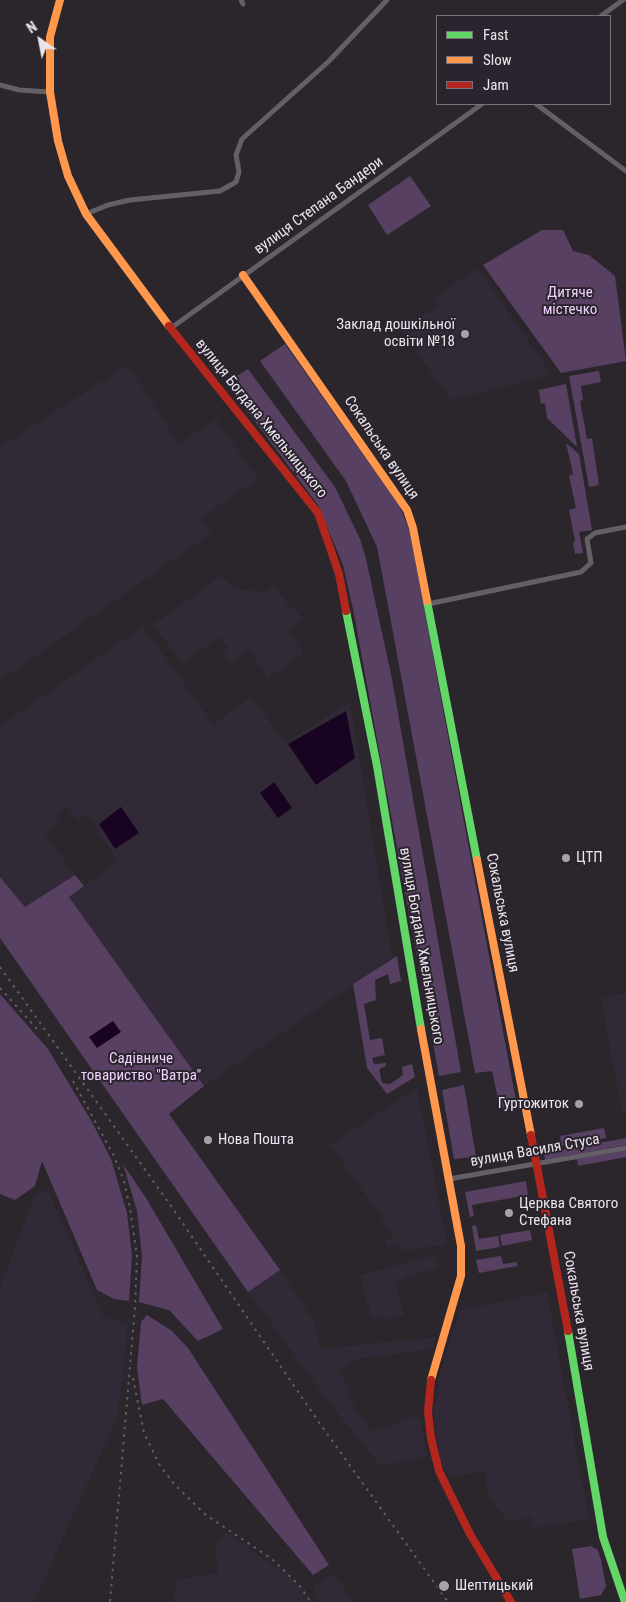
<!DOCTYPE html>
<meta charset="utf-8">
<style>
body{margin:0}
#map{position:relative;width:626px;height:1602px;overflow:hidden;background:#2a262c;font-family:"Roboto Condensed",sans-serif}
canvas{display:block}
.legend{position:absolute;left:436px;top:15px;width:175px;height:90px;box-sizing:border-box;background:#2b242e;border:1px solid #77717a;margin:0;padding:6px 9px;list-style:none;font-size:15px;color:#eae5ec}
.legend li{display:flex;align-items:center;gap:10px;height:25px}
.legend b{width:25px;border:1px solid #77717a}
.north{position:absolute;left:15px;top:15px;width:50px;height:50px;-webkit-text-stroke:4px #2b242e;paint-order:stroke;rotate:327deg;font-size:14px;font-weight:700;line-height:20px;text-align:center;color:#eae5ec}
.north::after{content:'';display:block;margin:auto;width:18px;height:22px;background:#eae5ec;clip-path:polygon(50% 0,100% 100%,50% 72%,0 100%)}
</style>
<div id="map">
<canvas width="626" height="1602"></canvas>
<ul class="legend">
<li><b style="height:6px;background:#63d668"></b>Fast</li>
<li><b style="height:6px;background:#ff974d"></b>Slow</li>
<li><b style="height:6px;background:#b3261e"></b>Jam</li>
</ul>
<div class="north">N</div>
</div>
<script>
const context = document.querySelector('canvas').getContext('2d');
context.lineJoin = 'round';
function paint(path, color) {
  context.fillStyle = color;
  context.fill(path, 'evenodd');
}
function shape(rows) {
  const path = new Path2D();
  for (const r of rows) {
    path.moveTo(r[0], r[1]);
    for (let i = 2; i < r.length; i += 2) path.lineTo(r[i], r[i + 1]);
  }
  return path;
}
function trace(path, color, width, dash) {
  context.strokeStyle = color;
  context.lineWidth = width;
  context.lineCap = dash ? 'butt' : 'round';
  context.setLineDash(dash || []);
  context.stroke(path);
}
function label(font, color, halo, rows, align = 'center') {
  context.font = font + ' "Roboto Condensed",sans-serif';
  context.lineWidth = 4;
  context.setLineDash([]);
  context.textBaseline = 'middle';
  context.strokeStyle = halo;
  context.fillStyle = color;
  for (const [text, x, y, turn = 0] of rows) {
    context.save();
    context.translate(x, y);
    context.rotate((+turn || 0) * Math.PI / 180);
    context.textAlign = isNaN(turn) ? turn : align;
    if (halo) context.strokeText(text, 0, 0);
    context.fillText(text, 0, 0);
    context.restore();
  }
}
const built = shape([
 [478,268,552,375,450,400,401,329,439,304,435,297],
 [128,365,179,444,216,419,258,479,201,518,211,533,0,681,0,447],
 [222,575,232,588,264,592,275,586,290,608,295,609,303,619,289,630,304,654,268,677,249,650,230,663,223,652,228,648,219,637,182,663,153,625],
 [143,626,213,724,251,697,285,743,350,702,392,958,204,1086,69,897,118,862,87,814,77,821,67,806,54,815,59,823,45,833,75,875,25,908,0,877,0,726],
 [626,993,626,1112,622,1113,601,998],
 [417,1088,447,1244,403,1251,398,1242,388,1248,384,1242,394,1235,330,1145],
 [48,1190,103,1316,128,1324,118,1416,34,1602,0,1602,0,1287,33,1199,39,1193],
 [435,1255,439,1268,405,1277,405,1279,395,1282,404,1315,385,1320,384,1316,372,1319,360,1275],
 [280,1270,315,1323,320,1349,436,1337,432,1349,357,1359,338,1370,351,1390,346,1394,372,1432,416,1416,421,1423,427,1456,381,1466,335,1410,248,1292],
 [547,1292,589,1519,533,1528,531,1517,509,1522,489,1499,485,1471,449,1477,442,1464,436,1438,434,1416,439,1377,460,1310],
 [225,1531,294,1580,310,1602,174,1602,176,1580,218,1573,215,1545],
 [334,1573,353,1602,319,1602,313,1587]
]);
const green = shape([
 [410,176,431,206,387,235,368,205],
 [542,230,563,230,573,251,589,255,615,276,626,361,561,373,483,265],
 [285,344,400,507,410,532,517,1106,500,1108,492,1071,475,1073,377,547,346,481,260,361],
 [248,369,335,487,360,539,366,559,392,679,461,1072,439,1076,353,609,343,565,318,505,226,383],
 [599,371,601,382,581,386,583,400,580,401,587,439,592,438,599,485,589,487,569,376],
 [566,384,577,447,547,418,545,403,541,404,539,390],
 [566,443,579,454,592,530,579,532,583,553,575,554,573,543,575,541,569,510,576,508,569,476,573,474],
 [75,875,84,886,69,897,204,1086,169,1114,280,1270,248,1292,0,938,0,877,25,907],
 [397,956,401,981,390,984,388,974,375,980,376,1000,364,1004,370,1040,382,1038,385,1055,372,1058,374,1064,386,1063,386,1066,379,1069,382,1083,390,1084,403,1075,402,1067,412,1064,415,1077,387,1094,367,1068,353,984],
 [0,994,48,1049,92,1122,111,1159,127,1213,132,1256,129,1301,114,1299,97,1290,42,1161,35,1186,15,1200,0,1194],
 [464,1085,476,1157,454,1159,442,1090],
 [604,1128,606,1138,561,1146,560,1136],
 [626,1138,626,1145,545,1160,544,1153],
 [626,1150,626,1157,578,1166,577,1159],
 [123,1164,146,1198,223,1329,198,1341,169,1310,139,1302,142,1256,137,1211],
 [526,1181,528,1195,472,1205,474,1216,470,1217,465,1192],
 [476,1225,479,1239,498,1236,500,1247,476,1251,472,1226],
 [530,1230,532,1240,502,1246,500,1235],
 [501,1256,503,1264,517,1262,517,1266,479,1273,476,1260],
 [147,1315,172,1331,188,1348,329,1565,313,1575,163,1399,142,1405,137,1367,141,1322],
 [591,1546,598,1550,601,1560,606,1586,601,1595,580,1599,572,1549]
]);
const water = shape([
 [346,711,355,758,316,785,288,744],
 [274,782,292,808,278,818,260,793],
 [121,807,139,833,115,849,99,824],
 [113,1021,121,1032,97,1048,89,1037]
]);
const street = shape([
 [241,0,243,4],
 [601,16,623,0],
 [0,85,19,90,50,92],
 [536,104,626,171],
 [86,214,108,205,130,200,220,191,236,182,239,172,236,155,242,139,328,62,387,0],
 [171,328,482,104],
 [428,604,581,572,591,563,587,539,595,533,626,527],
 [449,1179,626,1148]
]);
const fast = shape([
 [427,601,477,860],
 [346,611,377,766,421,1029],
 [568,1331,603,1537,625,1602]
]);
const slow = shape([
 [60,0,50,37,50,92,58,141,68,176,86,214,169,326],
 [243,275,407,510,413,528,427,601],
 [477,860,531,1135],
 [421,1029,461,1246,461,1276,431,1380]
]);
const jam = shape([
 [169,326,318,513,339,574,346,611],
 [531,1135,568,1331],
 [431,1380,428,1412,431,1438,439,1471,470,1534,511,1602]
]);
const rail = shape([
 [0,967,171,1206,318,1421,448,1602],
 [0,988,37,1029],
 [73,1081,114,1156,124,1181,130,1208,137,1256,135,1307,110,1602],
 [133,1378,144,1433,159,1464,174,1484,206,1515,272,1559,299,1585,311,1602]
]);
const markers = [
 [465,334,5,"#a7a2a9"],
 [566,858,5,"#a7a2a9"],
 [579,1104,5,"#a7a2a9"],
 [208,1140,5,"#a7a2a9"],
 [509,1213,5,"#a7a2a9"],
 [444,1586,6,"#a7a2a9"]
];
const streetNames = [
 ["вулиця Степана Бандери",319,206,-36],
 ["вулиця Богдана Хмельницького",261,419,51],
 ["Сокальська вулиця",381,448,56],
 ["Сокальська вулиця",502,913,79],
 ["вулиця Богдана Хмельницького",421,946,80],
 ["вулиця Василя Стуса",535,1151,-10],
 ["Сокальська вулиця",578,1311,80]
];
const parkNames = [
 ["Дитяче",570,293],
 ["містечко",570,310],
 ["Садівниче",141,1059],
 ["товариство \"Ватра\"",141,1076]
];
const poiNames = [
 ["Заклад дошкільної",455,325,"right"],
 ["освіти №18",455,342,"right"],
 ["ЦТП",576,858],
 ["Гуртожиток",569,1104,"right"],
 ["Нова Пошта",218,1140],
 ["Церква Святого",519,1204],
 ["Стефана",519,1221],
 ["Шептицький",455,1586]
];
paint(built, '#322936');
paint(green, '#574062');
paint(water, '#190322');
trace(street, '#645f66', 5);
trace(fast, '#63d668', 8);
trace(slow, '#ff974d', 8);
trace(jam, '#b3261e', 8);
trace(rail, '#615d62', 2, [2.5, 5]);
for (const [x, y, r, color] of markers) {
  const dot = new Path2D();
  dot.arc(x, y, r, 0, 2 * Math.PI);
  context.fillStyle = color;
  context.fill(dot);
  trace(dot, '#2b242e', 2);
}
label('15px', '#eae5ec', '#2b242e', streetNames);
label('15px', '#efd2fc', '#2b242e', parkNames);
label('15px', '#eae5ec', '#2b242e', poiNames, 'left');
</script>
